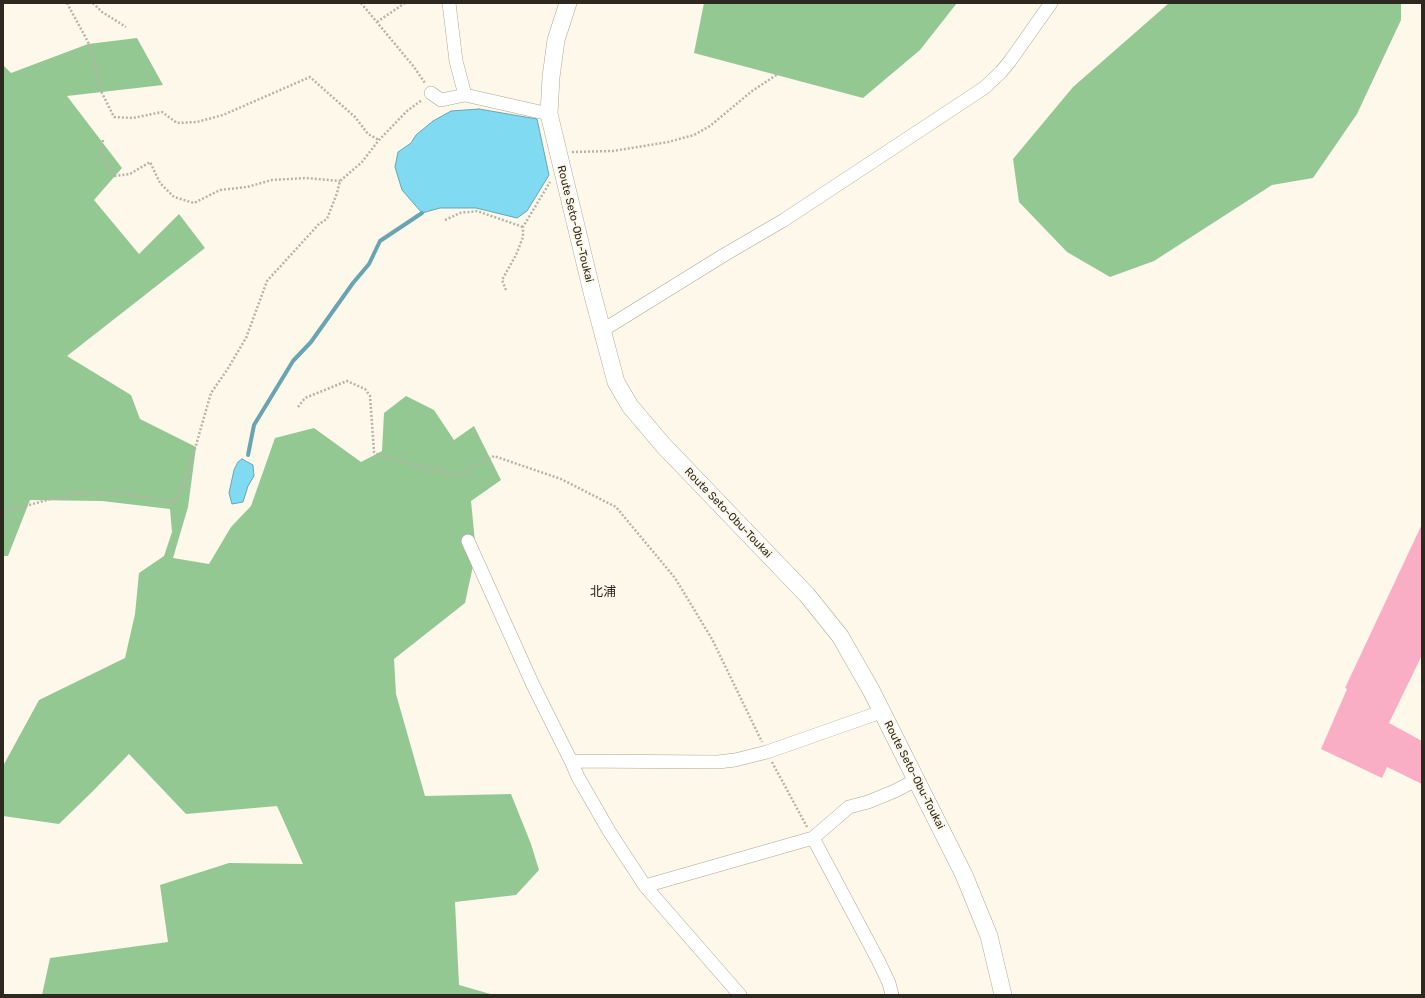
<!DOCTYPE html>
<meta charset="utf-8">
<style>
body{margin:0}
#map{position:relative;width:1425px;height:998px;overflow:hidden;background:#fdf8ea;font-family:Rubik,sans-serif}
canvas{display:block}
.frame{position:absolute;inset:0;border:4px solid #2d2921;pointer-events:none}
</style>
<div id="map">
<canvas width="1425" height="998"></canvas>
<div class="frame"></div>
</div>
<script>
const context = document.querySelector('canvas').getContext('2d');
context.lineJoin = 'round';
function paint(path, color) {
  context.fillStyle = color;
  context.fill(path, 'evenodd');
}
function shape(rows) {
  const path = new Path2D();
  for (const r of rows) {
    path.moveTo(r[0], r[1]);
    for (let i = 2; i < r.length; i += 2) path.lineTo(r[i], r[i + 1]);
  }
  return path;
}
function trace(path, color, width, dash) {
  context.strokeStyle = color;
  context.lineWidth = width;
  context.lineCap = dash ? 'butt' : 'round';
  context.setLineDash(dash || []);
  context.stroke(path);
}
function label(font, color, halo, rows, align = 'center') {
  context.font = font + ' Rubik,"Noto Sans JP",sans-serif';
  context.lineWidth = 4;
  context.setLineDash([]);
  context.textBaseline = 'middle';
  context.strokeStyle = halo;
  context.fillStyle = color;
  for (const [text, x, y, turn = 0] of rows) {
    context.save();
    context.translate(x, y);
    context.rotate((+turn || 0) * Math.PI / 180);
    context.textAlign = isNaN(turn) ? turn : align;
    if (halo) context.strokeText(text, 0, 0);
    context.fillText(text, 0, 0);
    context.restore();
  }
}
const forest = shape([
 [704,3,957,3,920,50,863,98,694,53],
 [1169,3,1401,3,1401,20,1357,114,1313,178,1272,185,1154,261,1110,277,1067,252,1019,202,1013,159,1073,87],
 [137,38,163,85,67,96,122,168,94,200,139,254,179,214,205,248,67,356,131,395,140,419,196,447,188,507,173,558,209,564,231,527,251,506,275,438,314,428,361,462,382,451,384,413,406,396,434,410,454,440,474,426,501,480,471,501,476,552,465,603,394,659,396,694,425,796,511,794,531,844,539,870,516,895,455,902,459,985,494,995,42,995,50,958,168,942,160,885,229,863,303,864,277,806,186,814,129,754,93,791,59,824,3,816,3,766,39,700,125,658,135,614,139,573,164,556,172,532,170,509,102,501,30,500,8,556,3,556,3,65,11,73,88,44]
]);
const water = shape([
 [479,109,537,119,549,175,527,211,517,218,476,208,440,208,422,213,402,190,395,167,398,152,411,143,416,135,433,121,451,111,479,109],
 [242,459,253,465,254,476,248,486,243,502,232,504,229,493,234,470,238,462,242,459]
]);
const stream = shape([
 [248,455,254,425,293,361,311,342,353,283,369,264,380,241,422,213]
]);
const building = shape([
 [1422,524,1422,655,1389,723,1422,741,1422,784,1387,767,1382,778,1321,749,1347,689,1345,688]
]);
const path = shape([
 [67,3,88,42,93,56,101,91,114,117,133,118,162,112,177,123,197,122,223,115,310,77,355,117,368,134,379,140],
 [93,3,102,12,126,27],
 [361,3,414,67,425,83],
 [377,22,405,3],
 [103,140,101,156,115,176,130,174,150,162,160,183,174,197,194,203,220,190,247,187,272,180,306,178,340,181],
 [572,152,613,151,668,142,694,135,710,126,752,91,781,72],
 [445,220,460,213,477,211,523,227],
 [506,290,502,280,516,255,523,237,523,227,550,182],
 [298,407,305,398,347,381,365,389,370,396,374,452,380,456,458,476,494,456,561,479,616,507,675,578,712,639,762,742],
 [3,514,7,511,51,499,79,494,117,493,175,502,188,473,211,393,227,370,246,338,267,281,319,224,327,219,337,193,340,181,362,162,379,140,407,111,422,100],
 [772,762,807,827]
]);
const minor = shape([
 [449,3,456,61,465,95],
 [431,93,441,100,465,95,549,114],
 [603,330,724,255,784,220,984,88,1001,72,1010,61,1051,3],
 [468,541,533,685,571,761,578,777,609,831,645,886,740,995],
 [571,761,718,762,735,760,767,752,881,712],
 [813,838,878,960,889,983,892,995],
 [645,886,813,838,849,807,868,802,895,791,916,780]
]);
const major = shape([
 [568,3,556,40,551,77,549,114,593,296,616,382,630,406,663,445,807,595,840,636,871,690,964,875,989,936,1003,995]
]);
const streetNames = [
 ["Route Seto-Obu-Toukai",575,224,76],
 ["Route Seto-Obu-Toukai",728,513,46],
 ["Route Seto-Obu-Toukai",914,775,63]
];
const quarterNames = [
 ["北浦",603,592]
];
paint(forest, '#94c893');
paint(water, '#80daf2');
trace(water, '#67a5b3', 1);
trace(stream, '#67a5b3', 4);
paint(building, '#f9aec5');
trace(minor, '#afa691', 14);
trace(major, '#afa691', 18);
trace(path, '#b7b3a7', 2.5, [2, 2]);
trace(minor, '#fff', 13);
trace(major, '#fff', 17);
label('11px', '#2d2921', '#fdf8ea', streetNames);
label('13px', '#2d2921', '#fdf8ea', quarterNames);
</script>
